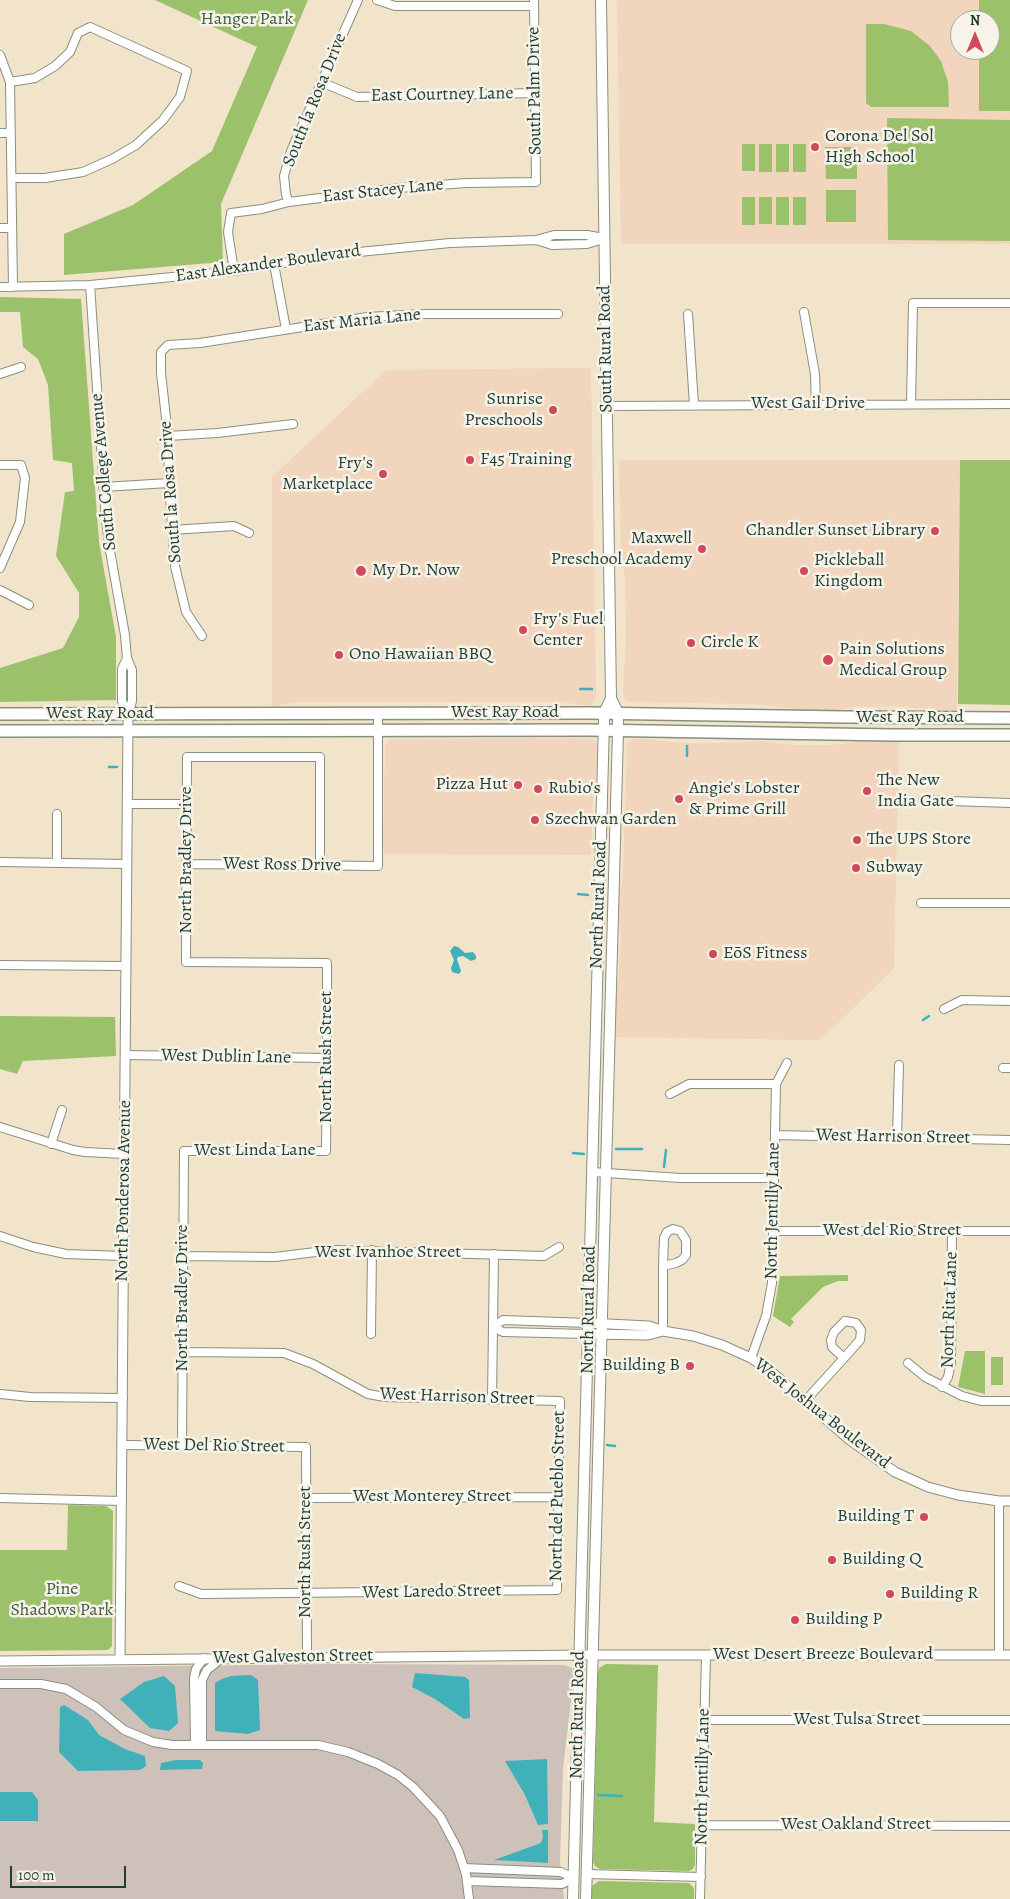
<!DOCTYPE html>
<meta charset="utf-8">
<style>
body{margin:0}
#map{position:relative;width:1010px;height:1899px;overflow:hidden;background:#f1e4ca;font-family:Alegreya,serif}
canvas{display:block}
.north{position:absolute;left:950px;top:10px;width:50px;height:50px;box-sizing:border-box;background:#f7f3e8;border:1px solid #a1aaa0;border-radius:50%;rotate:0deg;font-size:14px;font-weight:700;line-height:20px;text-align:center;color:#1f3d34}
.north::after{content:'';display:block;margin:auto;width:18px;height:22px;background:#d1495b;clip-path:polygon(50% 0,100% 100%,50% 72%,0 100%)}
.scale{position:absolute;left:10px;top:1866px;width:116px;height:22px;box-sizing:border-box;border:2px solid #1f3d34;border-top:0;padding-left:6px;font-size:15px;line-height:18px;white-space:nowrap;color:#1f3d34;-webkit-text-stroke:4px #f7f3e8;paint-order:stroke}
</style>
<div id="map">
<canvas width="1010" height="1899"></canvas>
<div class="north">N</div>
<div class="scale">100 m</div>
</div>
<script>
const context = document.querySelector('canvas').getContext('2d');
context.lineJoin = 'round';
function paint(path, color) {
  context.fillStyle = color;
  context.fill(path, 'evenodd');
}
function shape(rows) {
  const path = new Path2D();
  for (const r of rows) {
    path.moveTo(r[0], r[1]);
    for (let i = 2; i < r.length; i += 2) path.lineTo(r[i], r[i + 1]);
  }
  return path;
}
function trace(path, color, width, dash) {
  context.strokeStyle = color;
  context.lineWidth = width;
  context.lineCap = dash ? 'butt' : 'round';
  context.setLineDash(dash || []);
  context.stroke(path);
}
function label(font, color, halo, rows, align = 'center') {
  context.font = font + ' Alegreya,serif';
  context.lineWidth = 5;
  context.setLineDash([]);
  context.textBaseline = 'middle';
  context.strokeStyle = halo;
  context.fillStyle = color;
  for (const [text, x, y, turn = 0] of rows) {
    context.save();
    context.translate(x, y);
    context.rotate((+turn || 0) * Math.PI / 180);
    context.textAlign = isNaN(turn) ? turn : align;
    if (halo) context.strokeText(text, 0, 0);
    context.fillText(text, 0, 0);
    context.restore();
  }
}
const built = shape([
 [617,0,1010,0,1010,244,621,244],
 [960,20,990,20,990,50,960,50],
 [591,368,596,695,593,703,590,706,584,706,564,702,296,702,272,707,272,477,386,370],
 [619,460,960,460,957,710,937,710,894,706,858,707,835,710,804,710,753,704,633,702,627,701,624,697,623,691,626,638,625,575,621,555],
 [588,738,594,740,599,747,593,798,591,855,384,854,383,847,385,747,390,739],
 [635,738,684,743,721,743,761,741,793,745,830,745,857,742,899,742,894,968,821,1040,615,1037,615,1004,619,971,621,935,617,910,623,874,627,747,630,740]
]);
const industrial = shape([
 [333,1664,564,1665,572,1668,574,1674,563,1769,560,1861,564,1899,0,1899,0,1668]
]);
const green = shape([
 [155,0,308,0,221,204,223,262,64,275,64,234,133,205,212,151,257,47],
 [979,0,1010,0,1010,111,979,111,979,50,990,50,990,20,979,20],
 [866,24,884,24,911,31,930,46,941,61,948,82,949,107,871,107,866,103],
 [887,118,1010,120,1010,241,888,240],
 [742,144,755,144,755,171,742,171],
 [759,144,772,144,772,172,759,172],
 [776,144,789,144,789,172,776,172],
 [793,144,806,144,806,172,793,172],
 [825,147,857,147,857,179,826,179],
 [826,190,856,190,856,222,826,222],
 [742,197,755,197,755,225,742,225],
 [759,197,772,197,772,224,759,224],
 [776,197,789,197,789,225,776,225],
 [793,197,806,197,806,225,793,225],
 [0,297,81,299,99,542,116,637,116,700,0,702,0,668,63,648,79,617,79,593,56,556,65,492,74,491,72,463,53,460,48,385,38,359,23,347,20,312,0,312],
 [960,460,1010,460,1010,705,958,704],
 [0,1016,115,1017,116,1056,23,1061,17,1074,0,1069],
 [848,1275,848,1281,838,1281,823,1287,791,1319,794,1322,790,1327,773,1316,780,1276],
 [965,1351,985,1351,985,1394,958,1387],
 [991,1357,1003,1357,1003,1385,991,1385],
 [68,1505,106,1506,113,1511,112,1646,108,1650,0,1651,0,1550,67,1550],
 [606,1664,658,1665,654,1822,695,1824,695,1865,693,1869,689,1871,600,1869,595,1866,593,1862,598,1673,599,1668],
 [599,1881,689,1883,694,1888,694,1899,592,1899,592,1886]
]);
const water = shape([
 [454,946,458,947,465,953,473,952,476,956,476,959,471,961,463,956,458,957,457,959,461,971,459,974,452,972,451,968,454,960,450,951],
 [415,1673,465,1677,469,1680,470,1718,464,1719,435,1699,412,1687],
 [251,1675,258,1680,260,1730,248,1734,215,1731,215,1683,222,1679,231,1676],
 [164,1676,175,1686,178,1723,169,1731,150,1728,120,1699,144,1682],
 [64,1705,88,1720,99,1735,125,1749,145,1756,146,1766,140,1770,78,1771,59,1752,60,1707],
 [547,1759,548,1824,538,1825,525,1795,505,1761],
 [176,1760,200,1760,203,1763,202,1769,160,1770,161,1763],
 [0,1792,32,1792,38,1800,38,1821,0,1821],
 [542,1830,548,1830,548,1863,494,1860,541,1843,543,1837]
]);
const stream = shape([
 [580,689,592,689],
 [687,756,687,746],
 [109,767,117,767],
 [578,894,588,895],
 [923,1020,929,1016],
 [616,1149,642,1149],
 [573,1153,584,1154],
 [664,1167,666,1150],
 [607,1445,615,1446],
 [598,1795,622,1796]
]);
const minor = shape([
 [377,0,395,6,534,6],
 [0,55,10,82,13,287],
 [10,82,35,78,55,66,70,52,78,33,90,27,187,71,180,97,163,120,136,145,112,159,83,172,45,178,13,178],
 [321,82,357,97,535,93],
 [0,133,11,133],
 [289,202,286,195,284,176,291,151,358,0],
 [0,228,12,228],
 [536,240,552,245,587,244,603,239],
 [274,264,286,329],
 [234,271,228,232,231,213,262,209,289,202,398,188,466,183,536,182,534,0],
 [90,285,106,521,110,551,125,635,127,658,132,670,132,701,128,716],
 [0,287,90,285,234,271,339,254,450,243,536,240,554,235,587,235,604,238],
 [804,312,815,374,816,404],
 [688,314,694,405],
 [0,374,21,367],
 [911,404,913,303,1010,303],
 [607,406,1010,404],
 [168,436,217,433,293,424],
 [0,465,21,465,25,478,20,522,0,568],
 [103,487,169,483],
 [172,530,234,526,249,533],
 [0,590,29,605],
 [202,636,186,612,175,566,169,483,168,436,161,373,161,352,168,345,200,343,367,317,423,314,558,314],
 [127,658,122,669,122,701,128,714],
 [923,800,1010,803],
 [127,804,187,804],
 [57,814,57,863],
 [0,862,127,864],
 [187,864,378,866,378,714],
 [921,903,1010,903],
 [0,965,125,966],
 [944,1009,962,1000,1010,1001],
 [125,1055,327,1058],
 [1003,1068,1010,1068],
 [670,1094,689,1084,776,1084],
 [0,1127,73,1150,85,1152,124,1154],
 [775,1135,1010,1140],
 [897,1137,899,1065],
 [51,1144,62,1110],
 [592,1172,680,1178,774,1178],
 [774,1231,1010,1231],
 [0,1236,33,1247,66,1254,123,1256],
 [184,1256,275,1257,332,1250,544,1256,559,1247],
 [845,1321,856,1323,861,1330,860,1340,844,1358,832,1347,831,1340,834,1332,845,1321],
 [663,1331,663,1266,664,1238,667,1232,673,1229,680,1231,686,1240,686,1255,682,1260,676,1263,663,1266],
 [371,1334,372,1250],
 [588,1334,503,1332,493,1327,503,1320,588,1323],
 [751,1358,766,1316,772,1283,776,1084,787,1063],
 [908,1363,925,1377,962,1396,981,1401,1010,1401],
 [942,1387,948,1377,951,1363,952,1231],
 [0,1394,30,1397,123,1398],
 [492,1399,494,1254],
 [806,1400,844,1358],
 [123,1445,306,1447,307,1657],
 [182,1446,184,1151,326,1151,327,1058,327,963,186,962,187,757,320,757,320,865],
 [0,1498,122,1501],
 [307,1498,558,1497],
 [179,1586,201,1594,557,1590,560,1401,385,1397,368,1394,313,1364,284,1353,183,1352],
 [999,1655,999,1501],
 [0,1684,41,1684,66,1689,96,1707,124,1730,153,1742,172,1745,318,1745,348,1752,378,1764,398,1775,413,1787,440,1816,458,1850,466,1874,469,1899],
 [704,1720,1010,1720],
 [195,1745,194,1678,196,1669,204,1658],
 [202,1745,202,1680,207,1670,222,1658],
 [702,1825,1010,1826],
 [464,1868,561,1872,574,1878],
 [587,1874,701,1877],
 [467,1881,562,1884,574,1878],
 [700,1899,706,1655]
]);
const tertiary = shape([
 [588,1323,649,1326,663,1331,693,1336,722,1345,751,1358,769,1370,850,1440,895,1472,928,1487,958,1495,999,1501,1010,1501],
 [588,1334,648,1335,663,1331],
 [120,1659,128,722],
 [0,1661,587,1655,1010,1655]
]);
const secondary = shape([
 [573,1899,604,721,604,713,611,698,601,0],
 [586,1899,618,731,618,713,611,698]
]);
const primary = shape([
 [0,714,588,713,845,717,1010,718],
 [0,731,589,730,892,735,1010,735]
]);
const markers = [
 [815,147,5,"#d1495b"],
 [553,410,5,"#d1495b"],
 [470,460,5,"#d1495b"],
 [383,474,5,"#d1495b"],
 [935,531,5,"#d1495b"],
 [702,549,5,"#d1495b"],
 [361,571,6,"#d1495b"],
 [804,571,5,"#d1495b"],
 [523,630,5,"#d1495b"],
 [691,643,5,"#d1495b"],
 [339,655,5,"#d1495b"],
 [828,660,6,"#d1495b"],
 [518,785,5,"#d1495b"],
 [538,789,5,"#d1495b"],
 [867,791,5,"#d1495b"],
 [679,799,5,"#d1495b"],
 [535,820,5,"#d1495b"],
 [857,840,5,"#d1495b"],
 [856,868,5,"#d1495b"],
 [713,954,5,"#d1495b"],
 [690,1366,5,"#d1495b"],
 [924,1517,5,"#d1495b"],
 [832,1560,5,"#d1495b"],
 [890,1594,5,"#d1495b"],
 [795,1620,5,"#d1495b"]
];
const parkNames = [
 ["Hanger Park",247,20],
 ["Pine",62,1590],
 ["Shadows Park",62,1611]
];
const streetNames = [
 ["South Palm Drive",535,91,-91],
 ["East Courtney Lane",442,95,-1],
 ["South la Rosa Drive",315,100,-68],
 ["East Stacey Lane",383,191,-6],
 ["East Alexander Boulevard",268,264,-8],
 ["East Maria Lane",362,321,-6],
 ["South Rural Road",606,349,-91],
 ["West Gail Drive",808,404],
 ["South College Avenue",104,472,-95],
 ["South la Rosa Drive",171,492,-94],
 ["West Ray Road",505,713],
 ["West Ray Road",100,714],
 ["West Ray Road",910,718],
 ["North Bradley Drive",187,860,-90],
 ["West Ross Drive",282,865,1],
 ["North Rural Road",599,905,-88],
 ["West Dublin Lane",226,1057,1],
 ["North Rush Street",327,1057,-90],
 ["West Harrison Street",893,1137,1],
 ["West Linda Lane",255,1151],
 ["North Ponderosa Avenue",124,1191,-89],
 ["North Jentilly Lane",773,1211,-89],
 ["West del Rio Street",892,1231],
 ["West Ivanhoe Street",388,1253],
 ["North Bradley Drive",183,1298,-90],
 ["North Rural Road",589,1310,-89],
 ["North Rita Lane",950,1310,-88],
 ["West Harrison Street",457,1397,2],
 ["West Joshua Boulevard",822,1414,38],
 ["West Del Rio Street",214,1446,1],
 ["North del Pueblo Street",558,1496,-89],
 ["West Monterey Street",432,1497],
 ["North Rush Street",306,1552,-90],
 ["West Laredo Street",432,1592,-1],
 ["West Desert Breeze Boulevard",823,1655],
 ["West Galveston Street",293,1657,-1],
 ["North Rural Road",578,1715,-89],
 ["West Tulsa Street",857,1720],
 ["North Jentilly Lane",703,1777,-89],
 ["West Oakland Street",856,1825]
];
const poiNames = [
 ["Corona Del Sol",825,137],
 ["High School",825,158],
 ["Sunrise",543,400,"right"],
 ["Preschools",543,421,"right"],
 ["F45 Training",480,460],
 ["Fry's",373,464,"right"],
 ["Marketplace",373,485,"right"],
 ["Chandler Sunset Library",925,531,"right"],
 ["Maxwell",692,539,"right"],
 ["Preschool Academy",692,560,"right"],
 ["Pickleball",814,561],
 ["Kingdom",814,582],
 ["My Dr. Now",372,571],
 ["Fry's Fuel",533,620],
 ["Center",533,641],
 ["Circle K",701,643],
 ["Pain Solutions",839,650],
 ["Medical Group",839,671],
 ["Ono Hawaiian BBQ",349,655],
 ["The New",877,781],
 ["India Gate",877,802],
 ["Pizza Hut",508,785,"right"],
 ["Rubio's",548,789],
 ["Angie's Lobster",689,789],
 ["& Prime Grill",689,810],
 ["Szechwan Garden",545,820],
 ["The UPS Store",867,840],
 ["Subway",866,868],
 ["EōS Fitness",723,954],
 ["Building B",680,1366,"right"],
 ["Building T",914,1517,"right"],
 ["Building Q",842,1560],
 ["Building R",900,1594],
 ["Building P",805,1620]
];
paint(built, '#f1d5bd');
paint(industrial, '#cec1ba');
paint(green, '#9cc16b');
paint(water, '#40b0b9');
trace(stream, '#40b0b9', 2.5);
trace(minor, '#88907f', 10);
trace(tertiary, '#88907f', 11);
trace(secondary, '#88907f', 12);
trace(primary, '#88907f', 14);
trace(minor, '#fff', 8);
trace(tertiary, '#fff', 9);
trace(secondary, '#fff', 10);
trace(primary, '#fff', 11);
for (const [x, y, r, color] of markers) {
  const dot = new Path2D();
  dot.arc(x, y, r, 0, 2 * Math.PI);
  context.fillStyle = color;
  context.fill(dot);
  trace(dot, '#f7f3e8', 2);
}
label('18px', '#3e5e42', '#f7f3e8', parkNames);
label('18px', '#1f3d34', '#f7f3e8', streetNames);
label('18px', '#1f3d34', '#f7f3e8', poiNames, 'left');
</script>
